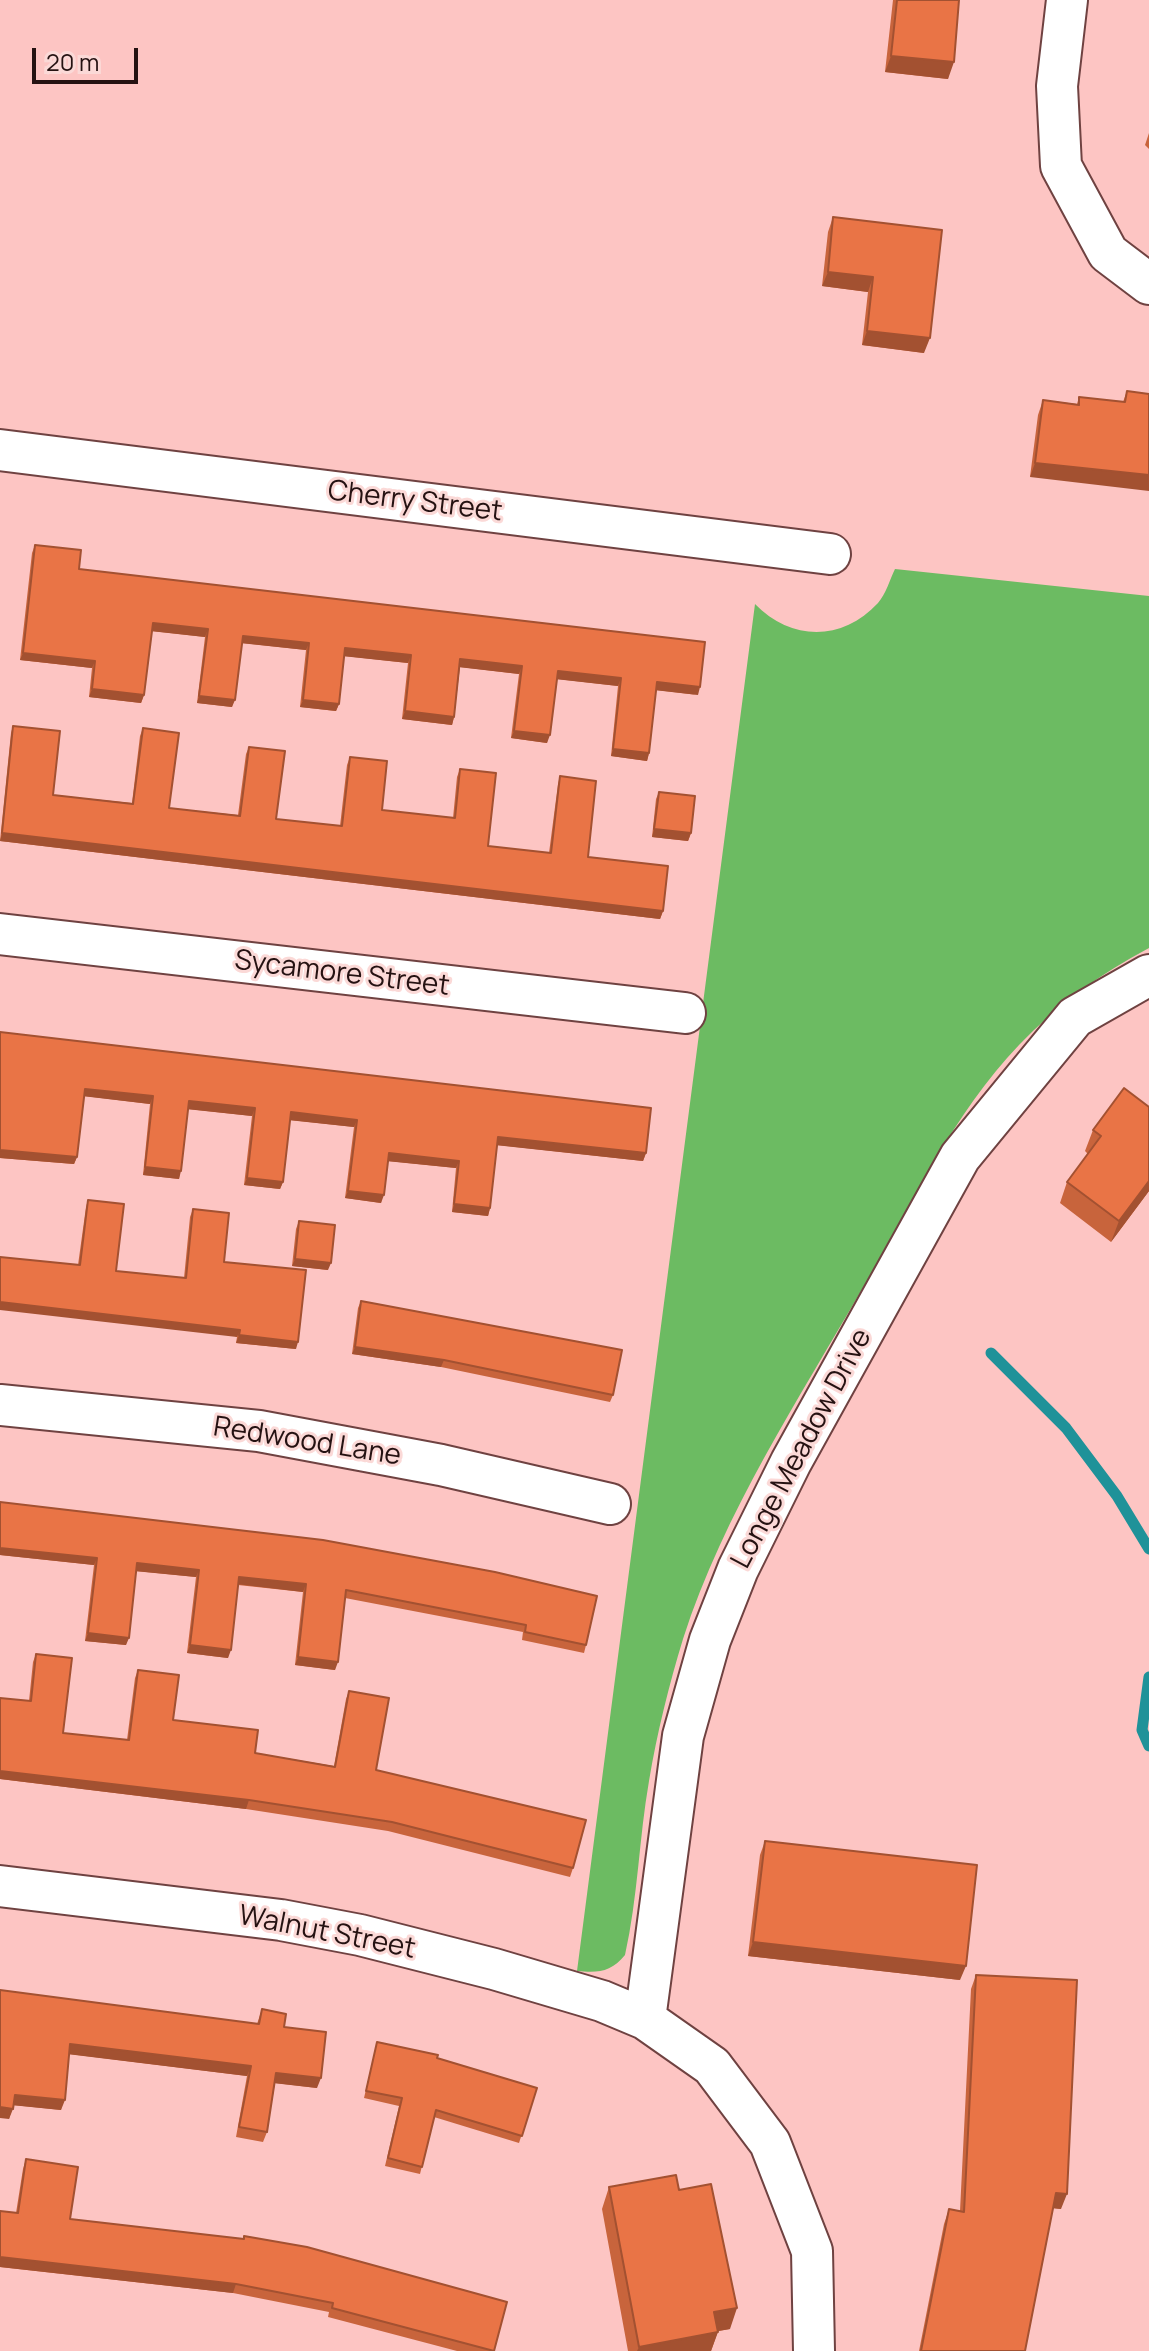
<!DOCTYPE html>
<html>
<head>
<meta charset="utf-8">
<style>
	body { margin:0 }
	#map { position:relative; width:1149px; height:2351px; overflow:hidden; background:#fdc5c3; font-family:Manrope,sans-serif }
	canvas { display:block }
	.scale { position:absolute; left:32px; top:48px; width:106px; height:36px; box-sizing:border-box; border:4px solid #251212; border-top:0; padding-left:10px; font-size:24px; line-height:28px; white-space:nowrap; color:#251212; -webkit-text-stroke:6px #fbd9d7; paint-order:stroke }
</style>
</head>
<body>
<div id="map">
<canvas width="1149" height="2351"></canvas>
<div class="scale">20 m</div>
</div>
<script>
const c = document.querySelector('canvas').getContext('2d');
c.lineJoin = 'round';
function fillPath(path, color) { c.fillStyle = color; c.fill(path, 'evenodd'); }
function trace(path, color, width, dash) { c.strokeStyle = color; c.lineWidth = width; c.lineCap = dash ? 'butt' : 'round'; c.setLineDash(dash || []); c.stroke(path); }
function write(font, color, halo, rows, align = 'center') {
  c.font = font + ' Manrope,sans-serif'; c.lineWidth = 6; c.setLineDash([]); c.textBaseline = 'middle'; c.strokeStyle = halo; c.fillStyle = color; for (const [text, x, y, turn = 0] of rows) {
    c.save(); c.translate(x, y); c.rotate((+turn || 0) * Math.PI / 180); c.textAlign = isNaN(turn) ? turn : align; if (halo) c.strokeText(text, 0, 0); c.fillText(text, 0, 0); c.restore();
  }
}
const green = new Path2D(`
	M895,569L1149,596V948C1100,974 1057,1005 1019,1045C954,1113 911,1204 865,1284C799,1399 724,1512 683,1639C669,1685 657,1733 649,1781C639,1838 638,1897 625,1955C611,1972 599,1973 577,1971L755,604C791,641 842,642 878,603C886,594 890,579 895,569Z`);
const stream = new Path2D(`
	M991,1353L1066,1428L1117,1496L1149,1549
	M1149,1677L1142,1730L1149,1746`);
const minor = new Path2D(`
	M1067,0L1057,86L1061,166L1108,253L1149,284
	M0,450L830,554
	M0,934L685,1013
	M0,1405L259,1431L441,1465L610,1504
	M0,1886L281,1920L360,1935L494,1969L602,2001L645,2019L712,2066L770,2143L812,2251L814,2351
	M645,2019L683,1736L710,1640L738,1569L791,1462L960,1157L1075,1017L1149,975`);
const wall = new Path2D(`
	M893,0H959L948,79L885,72Z
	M1149,133V149L1145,145Z
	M833,217L924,353L862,345L868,292L822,286L828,232Z
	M1127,391L1149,394L1030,477L1038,415L1043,400L1077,404L1079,397L1123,402Z
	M35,545L79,569L698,695L656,690L649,753L647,761L611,756L618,686L557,679L547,743L511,738L519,674L460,667L454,717L452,725L402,719L408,663L344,656L339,704L336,711L300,707L306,650L242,643L232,707L197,703L205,637L152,631L144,695L141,703L89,697L92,668L20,660L32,553Z
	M13,726L53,795L132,803L140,736L143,728L169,808L238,815L246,754L249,747L276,819L340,826L347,765L350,757L382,810L453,818L457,777L460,769L488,846L549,853L558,784L560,776L588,857L663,911L660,919L0,841L11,733Z
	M659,792L691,833L688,841L652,837L656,799Z
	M0,1032L646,1153L643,1161L497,1145L490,1208L488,1216L452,1212L456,1168L388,1161L381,1203L345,1198L354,1127L290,1120L283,1182L280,1189L244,1185L252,1116L188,1109L179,1179L143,1175L150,1104L84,1096L77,1157L74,1164L0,1158Z
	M1124,1088L1149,1191L1111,1242L1060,1203L1067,1182L1088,1154L1085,1151L1093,1130Z
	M88,1200L116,1271L184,1278L190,1217L193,1209L224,1262L296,1349L236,1343L237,1337L78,1265L86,1207Z
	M299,1221L328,1270L292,1266L296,1229Z
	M361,1301L613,1395L610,1402L441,1367L352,1354L358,1308Z
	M323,1540L586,1645L584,1653L522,1640L523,1632L345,1598L335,1670L295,1665L303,1592L238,1585L228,1658L187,1653L196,1577L136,1571L126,1645L85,1641L94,1565L0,1555Z
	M36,1654L63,1733L127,1740L135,1678L138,1670L173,1720L255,1753L334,1766L346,1699L349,1691L376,1770L573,1868L570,1877L388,1831L246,1809L0,1779L29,1701L33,1662Z
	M765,1841L960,1980L748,1956L760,1855Z
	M976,1975L1061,2209L1053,2208L1025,2351H919L944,2224L949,2209L960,2211L971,1989Z
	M0,1990L257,2024L262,2009L284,2027L317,2088L275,2083L267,2132L263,2142L236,2137L247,2076L69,2054L61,2110L13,2105L9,2119Z
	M377,2042L437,2058L537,2088L519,2143L434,2117L420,2174L385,2166L399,2106L364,2098Z
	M26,2159L70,2219L494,2351H457L328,2317L329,2312L233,2293L0,2267V2211L16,2213L23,2169Z
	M609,2187L679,2190L730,2329L718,2331L711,2351H628L602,2209Z`);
const shadedWall = new Path2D(`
	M891,56L954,62L948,79L885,72Z
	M828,272L873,277L868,292L822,286Z
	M867,331L930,338L924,353L862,345Z
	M1035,463L1149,475V491L1030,477Z
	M153,623L208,629L205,637L150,631Z
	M243,636L309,643L306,650L240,643Z
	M345,648L411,655L408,663L342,656Z
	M23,653L95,661L92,668L20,660Z
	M460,659L522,666L519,674L458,667Z
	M558,671L621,678L618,686L555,679Z
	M657,682L700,687L698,695L654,690Z
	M92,689L144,695L141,703L89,697Z
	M199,696L235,700L232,707L197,703Z
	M303,700L339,704L336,711L300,707Z
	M405,711L454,717L452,725L402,719Z
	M514,731L550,735L547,743L511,738Z
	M613,749L649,753L647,761L611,756Z
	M654,829L691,833L688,841L652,837Z
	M2,833L663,911L660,919L0,841Z
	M85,1089L153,1096L150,1104L82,1096Z
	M189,1101L255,1108L252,1116L186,1109Z
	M291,1112L357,1120L354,1127L288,1120Z
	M498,1137L646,1153L643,1161L495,1145Z
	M0,1150L77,1157L74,1164L0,1158Z
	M389,1153L459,1161L456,1168L386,1161Z
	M145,1167L181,1171L179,1179L143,1175Z
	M247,1178L283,1182L280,1189L244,1185Z
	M1149,1181V1191L1111,1242L1119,1221Z
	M348,1191L384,1195L381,1203L345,1198Z
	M454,1204L490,1208L488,1216L452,1212Z
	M295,1259L331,1263L328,1270L292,1266Z
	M0,1302L240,1330L237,1337L0,1310Z
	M239,1335L298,1342L296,1349L236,1343Z
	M355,1347L444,1360L441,1367L352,1354Z
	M0,1548L97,1558L94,1565L0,1555Z
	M137,1563L199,1570L196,1577L134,1571Z
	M239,1577L306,1584L303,1592L236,1584Z
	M88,1633L129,1638L126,1645L85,1641Z
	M190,1645L231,1650L228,1658L187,1653Z
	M298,1657L338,1662L335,1670L295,1665Z
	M0,1771L249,1800L246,1809L0,1779Z
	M753,1942L966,1966L960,1980L748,1956Z
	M70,2044L251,2066L247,2076L67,2054Z
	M276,2073L321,2078L317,2088L273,2083Z
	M15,2095L65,2100L61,2110L11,2105Z
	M0,2107L13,2109L9,2119L0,2118Z
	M1056,2193L1067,2194L1061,2209L1051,2208Z
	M0,2257L236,2284L233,2293L0,2267Z
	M737,2308L730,2329L707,2333L714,2312Z
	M718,2332L711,2351H637L639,2347Z`);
const building = new Path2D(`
	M897,0H959L954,62L891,56Z
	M833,217L942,230L930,338L867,331L873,277L828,272Z
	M1127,391L1149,394V475L1035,463L1043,400L1079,405V397L1125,402Z
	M35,545L81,550L79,569L705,642L700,687L657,682L649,753L613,749L621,678L558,671L550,735L514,731L522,666L460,659L454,717L405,711L411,655L345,648L339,704L303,700L309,643L243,636L235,700L199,696L208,629L153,623L144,695L92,689L95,661L23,653Z
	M13,726L60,731L53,795L133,804L143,728L179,733L169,808L240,816L249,747L285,751L276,819L342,826L350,757L387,761L382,810L455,818L460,769L496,773L488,846L551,853L560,776L596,781L588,857L668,866L663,911L2,833Z
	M659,792L695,796L691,833L654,829Z
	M0,1032L651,1108L646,1153L498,1137L490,1208L454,1204L459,1161L389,1153L384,1195L348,1191L357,1120L291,1112L283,1182L247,1178L255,1108L189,1101L181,1171L145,1167L153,1096L85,1089L77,1157L0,1150Z
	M1124,1088L1149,1107V1181L1119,1221L1067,1182L1101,1136L1093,1130Z
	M88,1200L124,1204L116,1271L186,1278L193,1209L229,1213L224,1262L306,1270L298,1342L239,1335L240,1330L0,1302V1257L80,1265Z
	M299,1221L335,1225L331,1263L295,1259Z
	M361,1301L622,1350L613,1395L444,1360L355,1347Z
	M0,1502L323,1540L495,1572L597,1596L586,1645L525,1632L526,1625L346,1590L338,1662L298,1657L306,1584L239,1577L231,1650L190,1645L199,1570L137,1563L129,1638L88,1633L97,1558L0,1548Z
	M36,1654L72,1658L63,1733L129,1740L138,1670L179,1675L173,1720L258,1730L255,1753L335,1767L349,1691L389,1698L376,1770L586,1820L573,1868L392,1822L249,1800L0,1771V1698L31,1701Z
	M765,1841L977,1865L966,1966L753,1942Z
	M976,1975L1077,1980L1067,2194L1056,2193L1025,2351H921L949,2209L964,2212Z
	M0,1990L259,2024L262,2009L286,2014L284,2027L326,2032L321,2078L276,2073L267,2132L239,2127L251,2066L70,2044L65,2100L15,2095L13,2109L0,2107Z
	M377,2042L438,2055L437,2058L537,2088L522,2136L436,2110L422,2167L388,2158L402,2098L366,2091Z
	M26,2159L78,2167L70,2219L244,2239V2236L307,2247L507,2302L494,2351L332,2308L333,2303L236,2284L0,2257V2211L18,2213Z
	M676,2175L679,2190L711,2184L737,2308L714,2312L718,2332L639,2347L609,2187Z`);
const streetNames = [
	["Cherry Street",415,502,7],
	["Sycamore Street",342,974,7],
	["Redwood Lane",307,1442,9],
	["Longe Meadow Drive",802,1449,-62],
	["Walnut Street",327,1933,11]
];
fillPath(green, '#6cbb62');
trace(stream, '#1f9299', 11);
trace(minor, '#6f4241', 44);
trace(minor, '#fff', 40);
fillPath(wall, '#c8643c');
fillPath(shadedWall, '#a35131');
fillPath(building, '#e97446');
trace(building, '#a35131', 2);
write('28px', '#251212', '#fbd9d7', streetNames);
</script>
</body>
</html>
